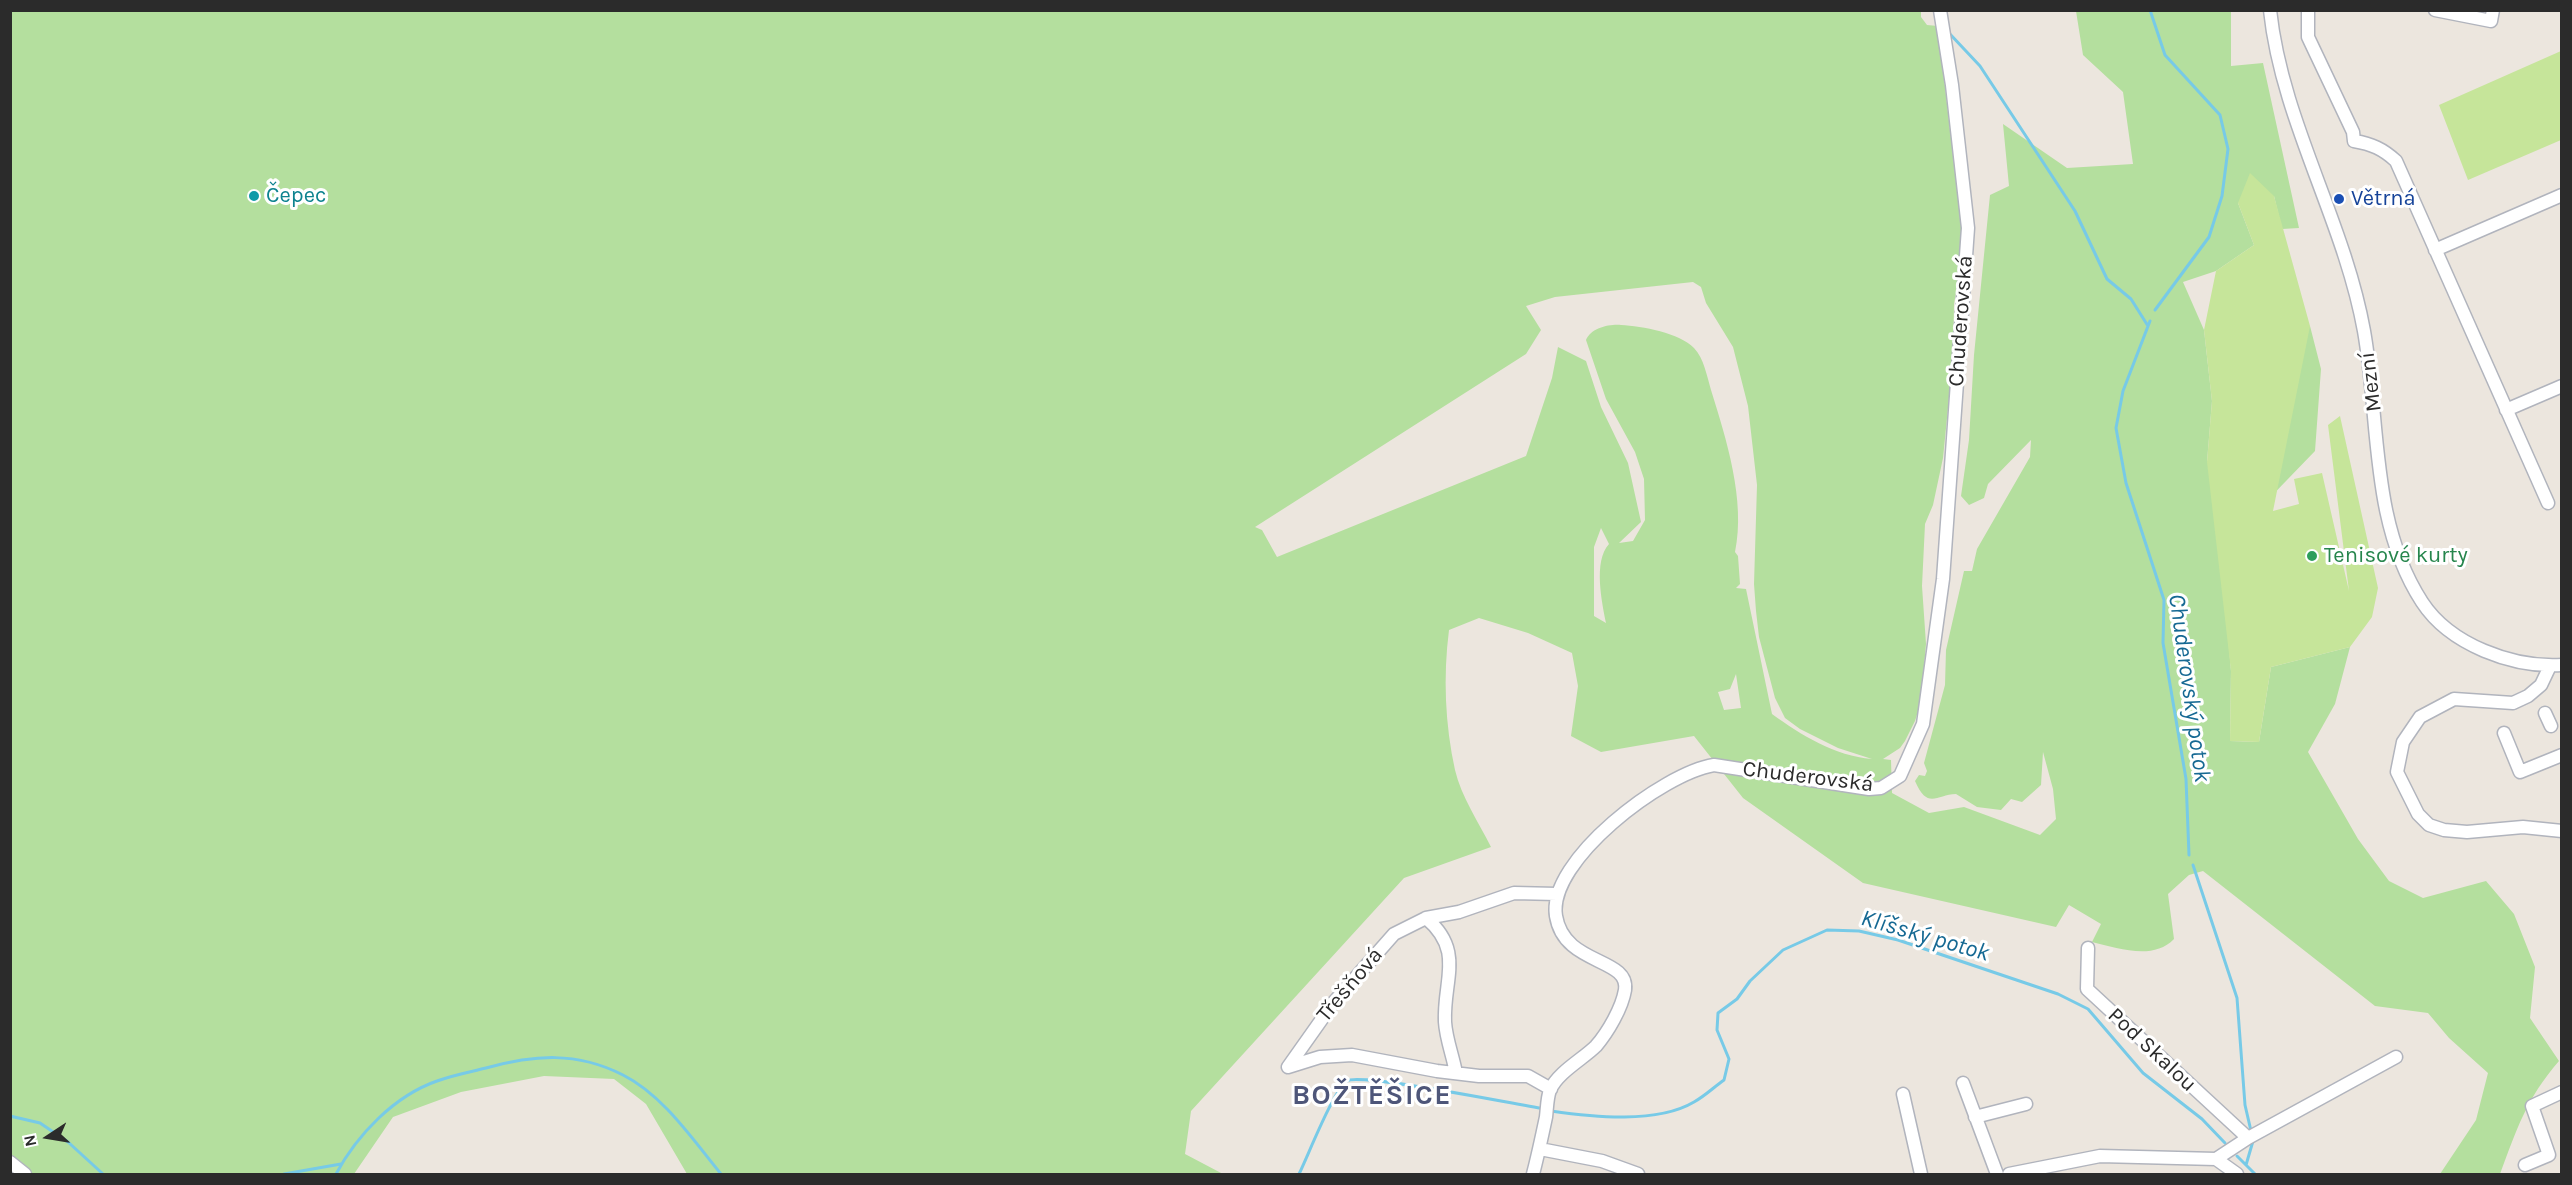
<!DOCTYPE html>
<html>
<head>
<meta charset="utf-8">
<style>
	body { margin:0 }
	#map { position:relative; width:2572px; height:1185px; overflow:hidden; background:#ece6de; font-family:Karla,sans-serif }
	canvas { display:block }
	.frame { position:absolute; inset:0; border:12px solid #2b2b2b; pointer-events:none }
	.north { position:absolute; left:18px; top:1107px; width:60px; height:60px; -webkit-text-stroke:4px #fff; paint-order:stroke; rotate:258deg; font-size:16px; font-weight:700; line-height:24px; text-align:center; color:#2b2b2b }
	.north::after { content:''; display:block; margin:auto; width:21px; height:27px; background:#2b2b2b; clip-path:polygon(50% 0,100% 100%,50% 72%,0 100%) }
</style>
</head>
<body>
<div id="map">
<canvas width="2572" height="1185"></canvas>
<div class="frame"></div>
<div class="north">N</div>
</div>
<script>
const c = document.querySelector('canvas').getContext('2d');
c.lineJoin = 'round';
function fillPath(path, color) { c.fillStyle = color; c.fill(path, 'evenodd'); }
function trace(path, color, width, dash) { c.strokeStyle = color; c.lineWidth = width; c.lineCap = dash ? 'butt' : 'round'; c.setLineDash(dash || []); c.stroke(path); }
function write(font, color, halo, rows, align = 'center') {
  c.font = font + ' Karla,sans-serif'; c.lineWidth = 6; c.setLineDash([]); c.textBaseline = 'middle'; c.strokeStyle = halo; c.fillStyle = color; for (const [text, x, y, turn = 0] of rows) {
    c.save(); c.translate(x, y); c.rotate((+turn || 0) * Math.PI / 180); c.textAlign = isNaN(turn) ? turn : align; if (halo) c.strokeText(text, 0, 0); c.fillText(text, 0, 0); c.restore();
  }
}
const green = new Path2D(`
	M10,11H1921V17L1927,25L1938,26L1950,130L1963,203L1962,258L1954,304L1953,358L1943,458L1933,505L1925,524L1922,586L1926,644L1921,702L1915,721L1905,741L1900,748L1883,759L1891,760L1892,793L1929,813L1964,807L2040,835L2056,819L2053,789L2043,752L2041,785L2022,802L2011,799L2001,810L1977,807L1956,794C1937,794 1928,811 1915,781L1919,775L1925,776L1927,771L1924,763L1945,685L1946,650L1964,571H1972L1977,549L2030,457L2031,440L1988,484L1984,498L1969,505L1961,496L1969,440L1974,355L1990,195L2009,186L2003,124L2067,168L2133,164L2123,92L2083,55L2076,11H2231V66L2263,63L2299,228L2282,229L2274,196L2238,203L2254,245L2216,271L2183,282L2204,330L2212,401L2207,462L2269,350L2310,326L2321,369L2315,451L2258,510L2227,624L2231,671L2230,741L2259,742L2271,667L2350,647L2335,704L2308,752L2358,839L2389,881L2423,898L2486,881L2514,914L2535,967L2530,1018L2559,1061C2526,1099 2517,1129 2500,1174H2440L2476,1120L2488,1073L2449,1038L2428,1013L2375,1006L2203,871L2189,875L2168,894L2174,939C2153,961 2118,948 2092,942L2101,924L2069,905L2056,927L1863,883L1743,798L1694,736L1601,752L1571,736L1578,686L1572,653L1528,633L1479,618L1449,630C1443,676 1445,725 1455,770C1461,796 1479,823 1491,847L1404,878L1191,1111L1185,1154L1223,1174H687L646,1104L614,1079L544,1076L461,1092L393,1117L354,1174H11ZM1693,282L1701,287L1706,303L1733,347L1748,406L1757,485L1754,584L1756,611L1759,637L1775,698L1785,718L1800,729L1838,748L1872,759C1835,756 1801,735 1772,714L1746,589L1736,588L1740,584L1738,556L1735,552C1746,501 1726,438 1711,390C1707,377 1704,358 1694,348C1680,333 1642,326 1621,325C1609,324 1591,328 1586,340L1606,399L1635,452L1644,479L1645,520L1633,541L1619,543L1641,522L1628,463L1601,407L1586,361L1558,347L1552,378L1526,456L1277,557L1262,530L1255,527L1526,354L1541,330L1526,306L1555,297ZM1601,528L1609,544C1593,561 1602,603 1606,623L1594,616V547ZM1736,674L1741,708L1724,710L1718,692L1730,689Z`);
const pitch = new Path2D(`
	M2561,51V140L2468,180L2439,105Z
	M2250,173L2274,196L2310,326L2273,511L2299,504L2294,479L2322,473L2349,591L2328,425L2340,416L2378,588L2372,617L2350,647L2271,667L2259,742L2230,741L2231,671L2207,462L2212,401L2204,330L2216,271L2254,245L2238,203Z`);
const stream = new Path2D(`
	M2150,10L2165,55L2220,115L2228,149L2222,196L2209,237L2155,310
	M1949,33L1980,66L2075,211L2107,279L2131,299L2148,326
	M2150,321L2123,391L2116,428L2126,483L2164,600L2163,643L2186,779L2189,855
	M2193,865L2237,998L2245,1105L2251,1131
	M1551,1111C1593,1117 1657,1124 1694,1102C1705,1096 1714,1087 1724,1080L1729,1059L1717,1030L1718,1013L1737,999L1750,981L1783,950L1827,930L1859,931L1898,940L2058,994L2088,1009L2143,1073L2202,1119L2225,1143
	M10,1116L40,1123L68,1142L103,1174
	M2237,1156L2255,1174
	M2246,1165L2253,1141
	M284,1174L341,1164
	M336,1174C357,1135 394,1096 437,1081C453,1075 470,1072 486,1068C534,1055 576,1051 623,1075C663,1095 693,1140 721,1174
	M1299,1174C1308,1156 1333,1091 1347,1081C1358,1072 1519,1105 1545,1109`);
const minor = new Path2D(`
	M2270,10C2282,122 2344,220 2364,331C2380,421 2370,522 2422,602C2450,645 2513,668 2562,665
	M2308,10V37L2353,132L2354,141C2372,144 2383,149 2396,161L2548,503
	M2435,10L2491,21L2493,10
	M2435,250L2562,195
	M2506,410L2562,386
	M2550,666L2541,685L2528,696L2513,703L2454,699L2420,717L2403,742L2397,772L2418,814L2429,825L2444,830L2467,832L2523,827L2562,831
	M2545,713L2551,726
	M2504,733L2520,772L2562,755
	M1426,918L1459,912L1514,893L1557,894
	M2088,948L2087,989L2248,1138
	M1288,1067L1334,1002L1394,934L1426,918C1465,951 1443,980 1445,1022C1446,1039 1453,1056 1456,1073
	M1288,1067L1320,1057L1352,1055L1437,1071L1479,1076H1528L1551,1089
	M1963,1083L1997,1174
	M1903,1094L1921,1174
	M1975,1117L2026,1104
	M1540,1149L1602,1161L1638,1174
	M2216,1159L2248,1138L2396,1057
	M10,1162L25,1174
	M2525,1165L2549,1155L2532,1106L2562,1092
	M1533,1174C1538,1155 1542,1136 1546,1117C1547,1109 1547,1098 1550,1090C1558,1072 1583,1059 1596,1046C1608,1032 1622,1008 1625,990C1630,957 1564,966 1556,916C1547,861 1663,773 1714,765L1869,789L1881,788L1900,776L1923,724L1943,579L1968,228L1952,85L1940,10
	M2009,1174L2100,1156L2216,1159L2237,1174`);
const markers = [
	[254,196,6,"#0f9aa8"],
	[2339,199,6,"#1a4fb4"],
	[2312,556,6,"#2e9e5b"]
];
const cultureNames = [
	["Čepec",266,196]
];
const transitNames = [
	["Větrná",2351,199]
];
const streetNames = [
	["Chuderovská",1961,321,-86],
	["Mezní",2371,382,-97],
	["Chuderovská",1808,777,7],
	["Třešňová",1350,985,-50],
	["Pod Skalou",2152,1050,43]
];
const leisureNames = [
	["Tenisové kurty",2324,556]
];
const waterNames = [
	["Chuderovský potok",2189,688,82],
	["Klíšský potok",1925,936,16]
];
const districtNames = [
	["BOŽTĚŠICE",1372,1096]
];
fillPath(green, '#b4df9e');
fillPath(pitch, '#c6e59a');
trace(stream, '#77cae7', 3);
trace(minor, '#b1b4bd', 15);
trace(minor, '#fff', 12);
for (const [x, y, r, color] of markers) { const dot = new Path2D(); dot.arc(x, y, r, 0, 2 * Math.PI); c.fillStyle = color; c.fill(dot); trace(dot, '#fff', 2); }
write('22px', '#0d838f', '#fff', cultureNames, 'left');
write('22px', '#164399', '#fff', transitNames, 'left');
write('22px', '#2b2b2b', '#fff', streetNames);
write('22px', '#27864d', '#fff', leisureNames, 'left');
write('italic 24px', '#166993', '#fff', waterNames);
c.letterSpacing = '1.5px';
write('bold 28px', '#4e5679', '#fff', districtNames);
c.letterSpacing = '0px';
</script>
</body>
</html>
